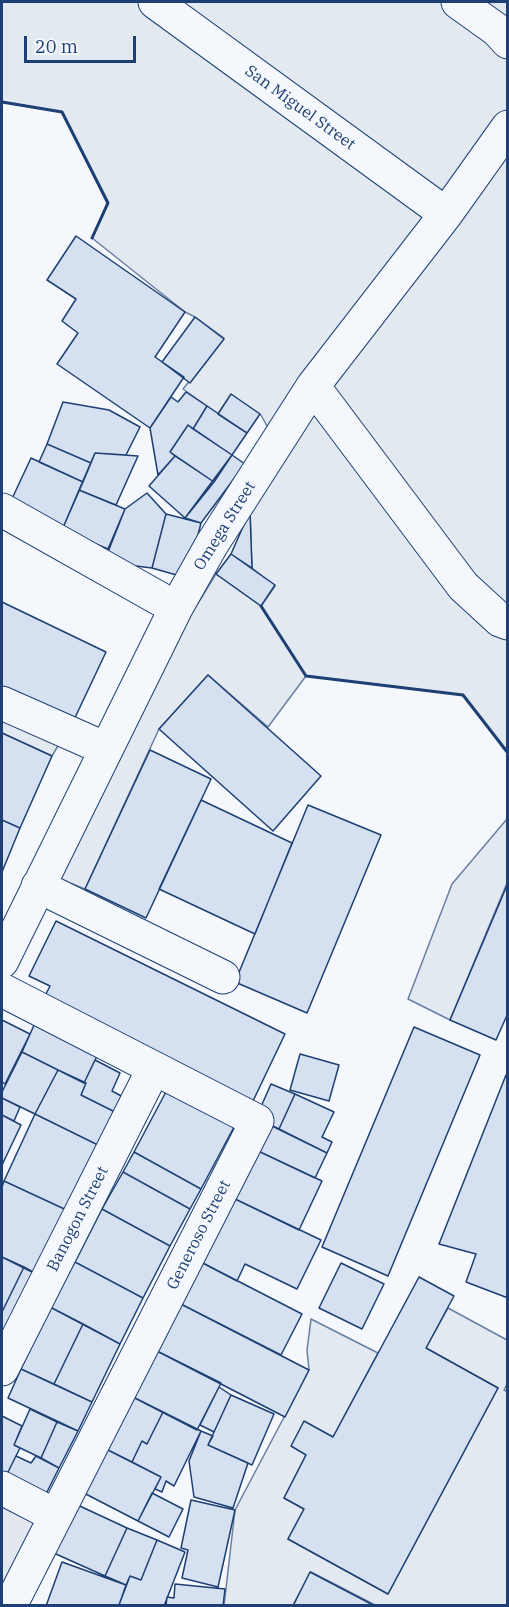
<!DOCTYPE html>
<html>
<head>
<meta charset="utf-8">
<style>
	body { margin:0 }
	#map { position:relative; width:509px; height:1607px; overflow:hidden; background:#f4f7fb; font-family:"IBM Plex Serif",serif }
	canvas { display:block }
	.frame { position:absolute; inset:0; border:3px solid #1d3f73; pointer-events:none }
	.scale { position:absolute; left:24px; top:36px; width:112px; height:27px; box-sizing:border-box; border:3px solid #1d3f73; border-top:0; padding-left:8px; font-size:18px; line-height:21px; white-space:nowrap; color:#1d3f73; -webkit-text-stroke:4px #f4f7fb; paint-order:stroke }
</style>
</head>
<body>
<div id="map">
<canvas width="509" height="1607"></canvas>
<div class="frame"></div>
<div class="scale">20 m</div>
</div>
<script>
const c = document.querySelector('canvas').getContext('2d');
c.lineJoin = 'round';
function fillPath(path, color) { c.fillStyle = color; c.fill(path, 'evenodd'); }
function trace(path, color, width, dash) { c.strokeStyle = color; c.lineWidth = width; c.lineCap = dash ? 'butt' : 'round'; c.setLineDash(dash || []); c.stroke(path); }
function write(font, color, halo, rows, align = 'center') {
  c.font = font + ' "IBM Plex Serif",serif'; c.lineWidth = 4.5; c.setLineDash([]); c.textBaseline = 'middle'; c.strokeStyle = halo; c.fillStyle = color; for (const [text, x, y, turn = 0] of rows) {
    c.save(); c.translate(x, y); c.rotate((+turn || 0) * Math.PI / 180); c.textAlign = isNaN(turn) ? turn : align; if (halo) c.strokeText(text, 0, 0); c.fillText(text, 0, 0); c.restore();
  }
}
const green = new Path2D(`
	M2,2H507V753L463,695L306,676L268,727L208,675L159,729L85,889L57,878L167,653L216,574L261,606L275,586L252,568L250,511L285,459L261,415L231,395L218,414L183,389L224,338L195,317L185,312L92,238L107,203L62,112L2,102Z
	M2,715L62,739L52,756L2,733Z
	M507,819V883L450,1020L408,999L452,884Z
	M448,1308L507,1340V1384L504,1390L508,1392L507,1605H375L311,1572L293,1605L224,1606L235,1510L309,1370L307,1350L311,1319L378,1353L333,1437L304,1422L306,1455L284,1498L304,1509L288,1539L388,1594L498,1388L426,1348Z`);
const parking = new Path2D(`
	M2,1499L41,1518L2,1598Z`);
const building = new Path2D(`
	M76,236L185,312L155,357L184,377L150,428L57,364L78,333L62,321L76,299L47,280Z
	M195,317L224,339L190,383L162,362Z
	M186,392L207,406L193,429L188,425L170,452L175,456L158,475L150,428L171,397L178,402Z
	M231,394L260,414L247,433L218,414Z
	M63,402L109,410L140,427L126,455L95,453L91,463L47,444Z
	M207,406L247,433L232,455L193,429Z
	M188,425L232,455L214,482L170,452Z
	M47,444L91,463L83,482L39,462Z
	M95,453L138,456L116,505L79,490Z
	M232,455L245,464L201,523L185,518Z
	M175,456L214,482L185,518L149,486Z
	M31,458L83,482L62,530L10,503Z
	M79,490L125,509L108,549L62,530Z
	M147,493L166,514L152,568L104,562L125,509Z
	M250,511L252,568L231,554Z
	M166,514L201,523L187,578L152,568Z
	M231,554L275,585L261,606L216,574Z
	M2,602L106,652L72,724L2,690Z
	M208,675L321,776L273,831L159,729Z
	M2,733L52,756L20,828L2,820Z
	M150,750L211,779L146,918L85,889Z
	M201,800L292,843L255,934L159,889Z
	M308,805L381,835L307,1013L235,982Z
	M2,820L20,828L2,872Z
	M508,883V1013L496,1040L450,1020Z
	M56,921L285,1034L253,1101L44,998L50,986L29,976Z
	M2,1020L30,1034L5,1084L2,1082Z
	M35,1023L98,1054L84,1083L22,1052Z
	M414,1027L480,1055L388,1276L322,1247Z
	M22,1052L58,1070L35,1114L2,1098V1092Z
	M300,1054L339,1065L329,1101L290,1090Z
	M95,1060L120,1073L112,1091L127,1099L119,1114L81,1095L86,1083H84Z
	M58,1070L86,1083L81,1095L119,1114L104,1148L35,1114Z
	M506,1075H508V1298L466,1282L476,1254L439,1244Z
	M271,1084L295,1094L279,1129L256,1118Z
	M167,1090L234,1127L201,1189L134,1152Z
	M295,1094L334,1112L322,1137L332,1142L327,1153L279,1129Z
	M2,1098L20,1107L14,1121L2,1115Z
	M35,1114L104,1148L73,1213L4,1181Z
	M2,1115L21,1125L2,1165Z
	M268,1124L327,1153L315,1178L256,1150Z
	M256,1150L322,1181L299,1230L233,1198Z
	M134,1152L201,1189L190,1209L123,1172Z
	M123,1172L190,1209L170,1246L102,1209Z
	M4,1181L73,1213L42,1277L2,1257V1187Z
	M233,1198L321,1240L297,1289L245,1264L237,1281L195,1259Z
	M102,1209L170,1246L143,1298L75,1262Z
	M2,1257L24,1267L2,1312Z
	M195,1259L302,1314L281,1355L175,1301Z
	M75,1262L143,1298L120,1344L50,1307Z
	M341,1263L384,1284L362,1329L319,1308Z
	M24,1267L42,1277L13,1335L2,1329V1312Z
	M419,1277L454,1296L426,1348L498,1388L388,1594L288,1539L304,1509L284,1498L306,1455L291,1446L304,1421L333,1437Z
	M175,1301L309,1370L285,1417L151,1348Z
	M50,1307L83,1324L54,1384L21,1369Z
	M83,1324L120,1344L92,1402L54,1384Z
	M151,1348L221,1383L197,1430L127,1394Z
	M21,1369L92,1402L78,1431L8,1398Z
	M219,1387L231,1395L214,1432L200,1425Z
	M127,1394L163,1412L147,1444L142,1441L132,1462L100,1446Z
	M231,1395L274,1414L252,1465L208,1445Z
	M30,1409L57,1422L41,1458L14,1445Z
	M163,1412L201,1431L174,1486L166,1481L162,1492L155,1489L161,1477L132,1462L142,1441L147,1444Z
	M2,1416L22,1426L14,1445L20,1448L4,1480L2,1479Z
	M57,1422L78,1431L59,1468L41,1458Z
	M201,1431L213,1436L208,1445L248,1463L233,1508L194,1497L189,1461Z
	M100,1446L161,1477L138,1521L78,1490Z
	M16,1456L31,1463L36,1456L59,1468L43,1500L4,1480Z
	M152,1493L183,1509L169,1537L138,1521Z
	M191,1500L235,1510L218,1587L182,1578L188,1550L181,1548Z
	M69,1501L127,1528L105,1576L47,1550Z
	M127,1528L157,1540L141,1580L130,1576L126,1585L105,1576Z
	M157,1540L185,1552L164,1606L119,1605L130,1576L141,1580Z
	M62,1562L126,1585L119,1605L121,1606H46Z
	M310,1572L375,1606H293Z
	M175,1584L225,1589L223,1606H166L167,1597L174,1598Z`);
const minor = new Path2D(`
	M155,2L446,214
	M458,2L497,30L508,42
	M313,386L463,586L500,620L508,623
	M2,510L176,608
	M2,703L106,749
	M38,886L223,977
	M2,961L176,608L212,544L313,386L446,214L508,127
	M2,990L257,1121L10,1606
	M2,1369L154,1068
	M2,1488L56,1516`);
const wall = new Path2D(`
	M2,102L62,112L108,203L92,238
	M261,606L306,676L463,695L508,753`);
const streetNames = [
	["San Miguel Street",300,108,36],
	["Omega Street",225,526,-58],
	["Banogon Street",78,1219,-63],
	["Generoso Street",199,1235,-63]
];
fillPath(green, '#e3e9f0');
trace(green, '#687fa3', 1.5);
fillPath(parking, '#e3e8f0');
trace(parking, '#687fa3', 1.5);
fillPath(building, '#d5e0f0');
trace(building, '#1d3f73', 1.5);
trace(minor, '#1d3f73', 35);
trace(minor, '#f4f7fb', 33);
trace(wall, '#1d3f73', 3);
write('16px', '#1d3f73', '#f4f7fb', streetNames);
</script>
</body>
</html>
